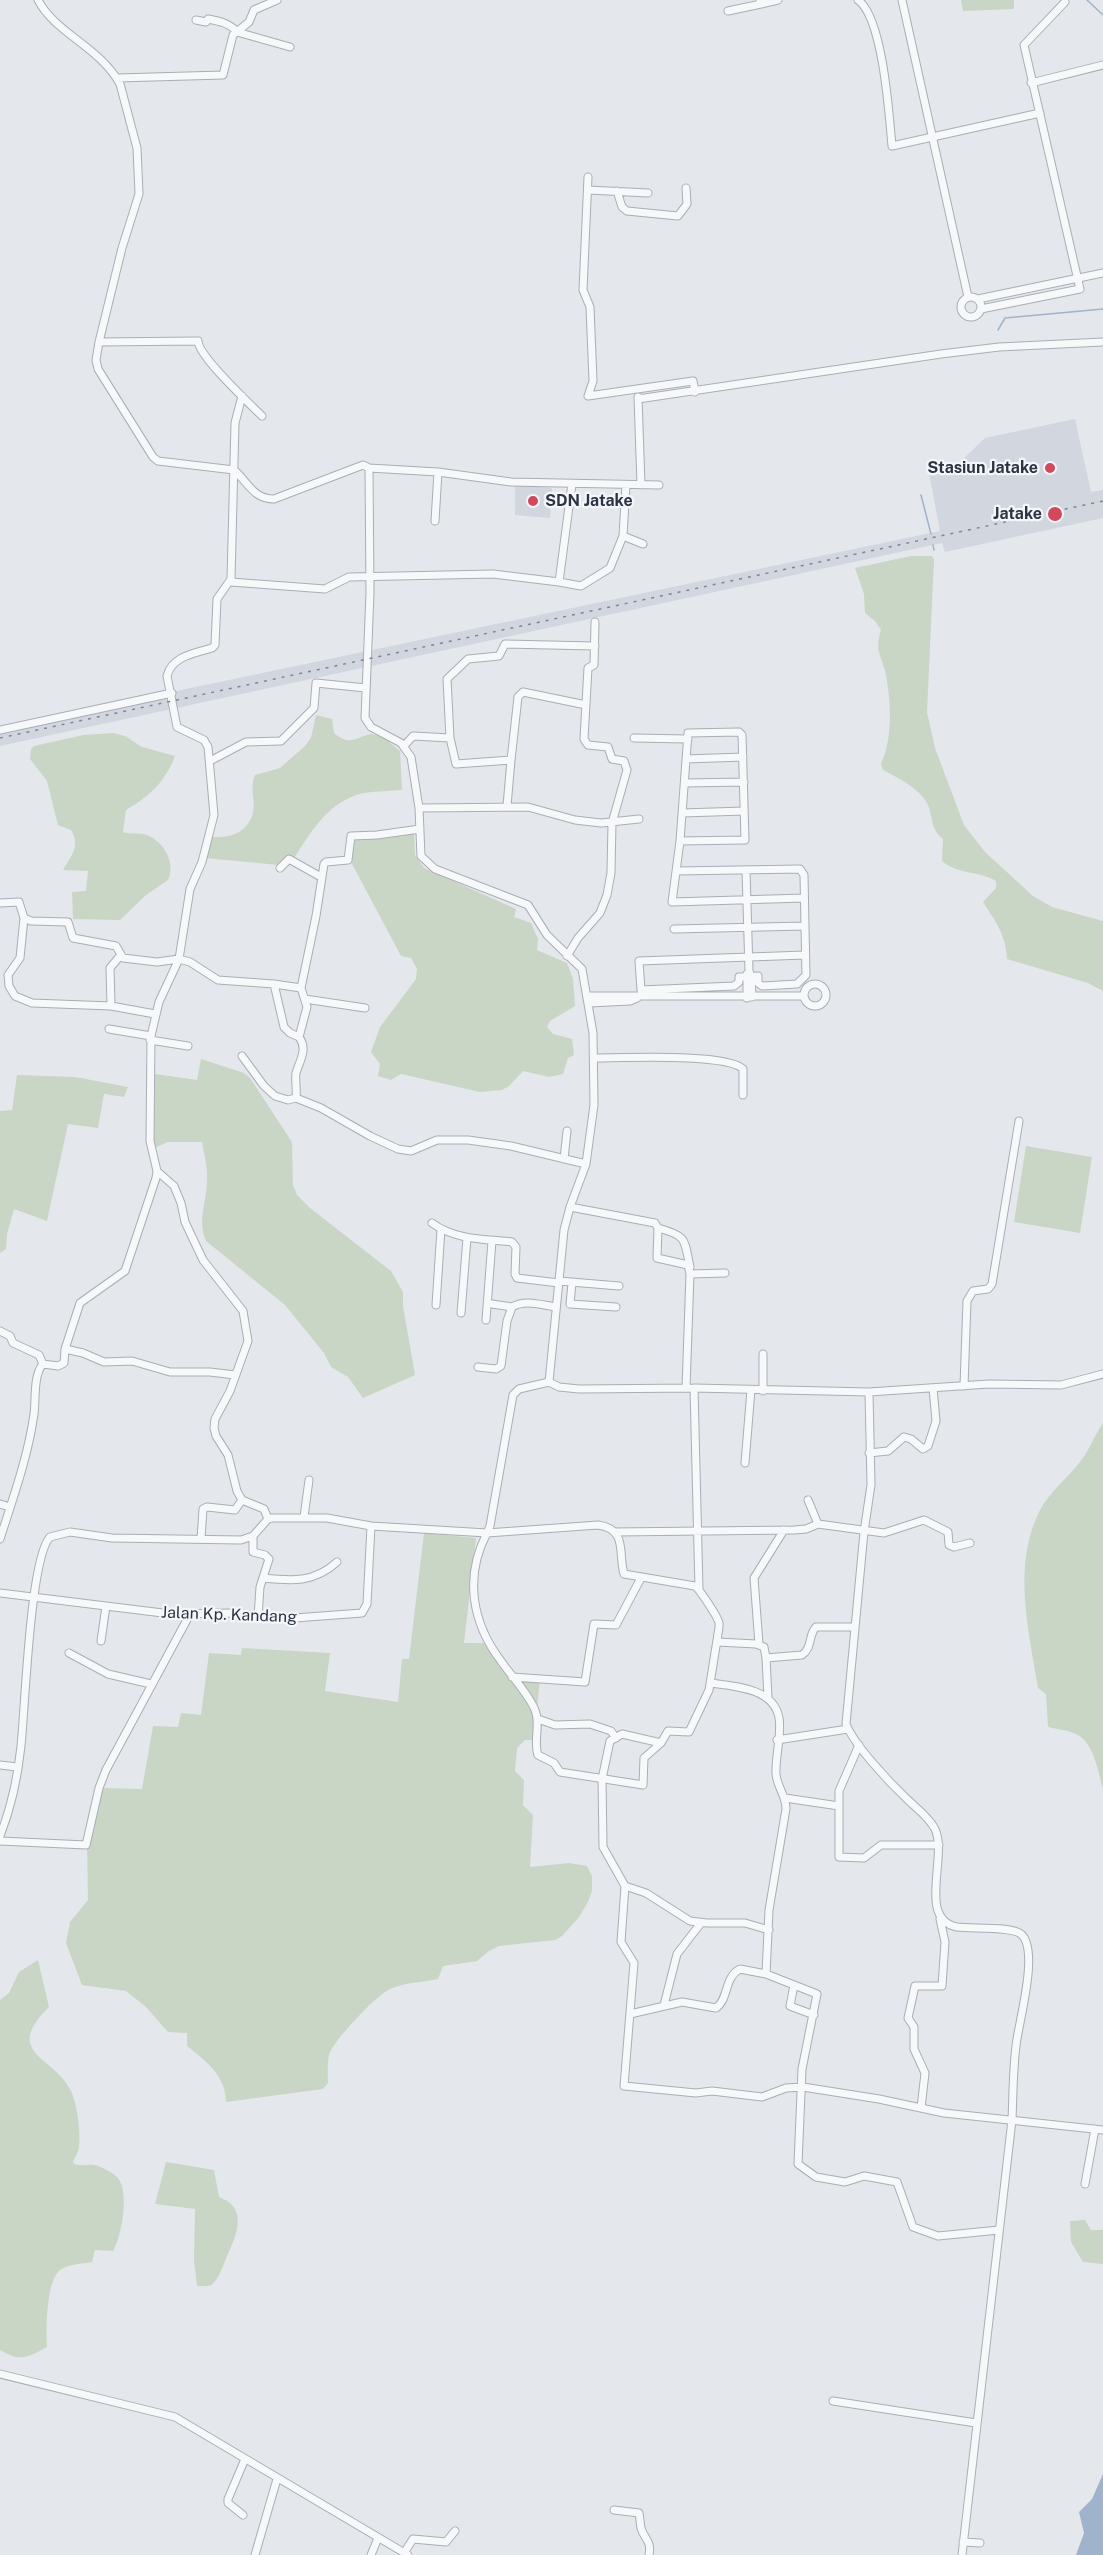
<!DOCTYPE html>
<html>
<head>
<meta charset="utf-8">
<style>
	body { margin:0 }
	canvas { display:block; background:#e4e7ec }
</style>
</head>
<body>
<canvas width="1103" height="2555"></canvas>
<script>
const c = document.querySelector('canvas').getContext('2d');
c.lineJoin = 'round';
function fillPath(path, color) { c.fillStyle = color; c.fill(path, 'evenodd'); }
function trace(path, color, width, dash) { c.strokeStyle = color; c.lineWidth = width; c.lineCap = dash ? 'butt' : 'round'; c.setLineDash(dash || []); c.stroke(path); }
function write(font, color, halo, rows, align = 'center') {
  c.font = font + ' "Public Sans",sans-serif'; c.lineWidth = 4.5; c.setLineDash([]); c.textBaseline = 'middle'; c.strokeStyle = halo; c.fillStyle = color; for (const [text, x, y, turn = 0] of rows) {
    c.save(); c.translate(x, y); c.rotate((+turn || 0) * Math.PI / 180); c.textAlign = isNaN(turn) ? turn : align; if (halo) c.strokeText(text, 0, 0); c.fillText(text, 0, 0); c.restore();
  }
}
const built = new Path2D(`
	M1075,419L1091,492L1103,490V518L945,552L942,543L0,746V728L940,531L929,473L958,464L985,438Z
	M515,485L552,488L550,518L515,515Z`);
const green = new Path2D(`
	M961,0H1014V9L963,11Z
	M911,556H932L934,560L927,712L935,748L964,825L985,852L1033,896L1052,907L1103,921V991L1088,983L1007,959C1006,935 996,922 983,902L996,888V881C980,871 956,874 942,861L943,839C931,830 933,818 928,805C921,789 898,778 883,770L881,764C893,738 891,703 886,675C882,655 874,652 881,630L875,621L865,613L864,594L855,568Z
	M316,715L332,719L334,733C351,747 356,737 371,734L383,737L400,751L402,790C390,791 377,791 364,793C326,801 309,836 289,866L205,858L211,837C229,838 247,834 253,813C256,801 249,788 255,775L280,768L305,746L311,738Z
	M113,733L125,736L142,747L175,756C165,782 150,796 126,810L123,832C130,835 139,832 147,835C164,842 176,863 168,880L146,895L120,920L73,919L72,892L86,891L88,871L63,870C71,856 81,846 71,830L58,825L47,781L30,759L31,749L34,746L84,735Z
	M414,833L415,855L424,868L516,909L514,917L531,923L538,939L537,950L567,963L573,979L575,1006L550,1021L547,1027L553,1034L572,1039L574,1055L568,1058L563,1074L549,1077L523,1071L509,1086L502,1090L480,1092L401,1074L391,1080L378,1076L380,1064L371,1052L380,1027L416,979L417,969L411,958L401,956L350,860V839Z
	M201,1059L244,1073L250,1078L292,1142L293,1185L297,1195L310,1208L391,1271L403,1292V1306L415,1375L363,1398L348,1377L331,1367L324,1353L285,1305L206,1241C197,1220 207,1201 207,1180C208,1167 204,1154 202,1142H168L152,1149L146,1128L148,1073L197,1080Z
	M17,1075L75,1077L128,1087L124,1097L104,1094L98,1128L68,1124L47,1221L14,1209L7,1234L6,1249L0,1253V1111L12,1110Z
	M1026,1146L1092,1157L1080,1233L1014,1222Z
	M1103,1423V1789C1098,1772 1094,1742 1076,1734C1068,1730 1057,1729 1048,1727L1046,1694L1038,1688C1029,1631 1012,1567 1039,1512C1050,1490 1071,1476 1085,1455C1091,1445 1096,1433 1103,1423Z
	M424,1533L476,1538L464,1643H489L513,1674L540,1680L537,1709L543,1722L538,1740H525L517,1748L515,1771L524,1780L523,1805L533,1815L530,1867L569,1863L587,1866L592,1876V1891L588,1902L579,1917L562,1936L555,1940L499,1946L489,1951L477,1961L443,1966L438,1979C421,1983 404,1982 388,1990C374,1998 333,2041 329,2055C327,2064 328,2075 328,2083L323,2089L226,2102C226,2076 206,2061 187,2046V2033L168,2032L146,2007L126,1991L82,1985L66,1943L70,1922L88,1900L87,1839L101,1788L142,1789L153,1726L178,1727L181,1713L201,1715L209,1653L241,1655L242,1648L330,1653L325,1691L398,1702L402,1659H409Z
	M38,1960L49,2007C1,2054 56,2057 71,2091C77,2104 81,2132 79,2146C79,2153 74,2157 73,2163C80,2168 91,2162 100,2167C105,2169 113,2173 117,2177C130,2190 122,2236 113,2251L95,2250L92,2262C82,2264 69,2264 60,2270C46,2281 46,2330 47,2347C27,2358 20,2362 0,2350V2000L9,1993L19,1972Z
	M166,2162L214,2170L219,2197C251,2209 235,2238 225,2261C222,2268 218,2281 211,2285C207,2287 201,2286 197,2286L194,2260L195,2209L155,2204Z
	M1085,2220L1091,2230H1103V2264L1083,2262L1071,2242L1070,2221Z`);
const water = new Path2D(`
	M1103,2474V2555H1076L1084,2533L1079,2512L1092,2499Z`);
const stream = new Path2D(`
	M1087,0L1103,15
	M998,330L1005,318L1103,309
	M921,495L931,534
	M933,545L934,550`);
const minor = new Path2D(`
	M38,0C55,33 100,47 120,84L137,148L139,194L122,248L99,342L96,360L98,369L153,457L158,461L234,470C248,482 253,499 274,499L363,465L369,468L370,593L365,718L371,727L401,743L411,757L419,808L421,856L435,869L528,905L547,935L582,969L593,1033L594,1105L586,1164L570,1207L564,1230L549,1382
	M858,0C883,18 889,114 892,146L1040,113
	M902,0L968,297
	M761,4L778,0
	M728,11L761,4L760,0
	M196,20L206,22L208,19C218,21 230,23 237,32L290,47
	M117,78L223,75L233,35L249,22L254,10L277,0
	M1031,83L1103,65
	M588,177L583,290L590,307L593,381L588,396L693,381L695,392
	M588,190L648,193
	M617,191L622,207L627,211L678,216L687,204L686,188
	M961 307a10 10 0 1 1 20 0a10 10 0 1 1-20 0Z
	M978,299L1103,273
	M981,309L1080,289L1024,45L1065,2
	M99,342L198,341C199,357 249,403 262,416
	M638,397L641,485
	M638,399L941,354L999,347L1103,342
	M369,468L438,472L511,482L659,485
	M626,485L623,536L643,544
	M435,521L438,472
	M231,582L325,589L349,577L493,574L559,582L572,484
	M559,582L581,586L610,568L623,536
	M0,730L172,693
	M450,738L447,679L468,659L499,656L505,644L595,646
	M634,738L688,739
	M404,746L413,736L450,738L456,764L511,760L518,697L523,692L586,705
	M686,759L743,757
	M210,761L246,742L281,741L314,708L316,683L366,688
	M685,783L744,782
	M507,806L511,760
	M419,808L528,807L575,820L601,823L639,819
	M682,813L744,811
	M680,841L745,840L742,735L739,732L688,733L680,841L672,902L804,898
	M280,868L289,859L321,877
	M746,870L749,971L751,976L752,997
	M676,871L800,869L804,875L805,926
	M0,903L19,902L24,918L31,921L68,922L73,938L116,946L123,958L157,962L179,959L190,962L218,980L274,984L301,988L307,1007L299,1037
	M24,918L20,958L8,975L9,986L15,996L32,1003L111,1006L155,1014
	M674,929L805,926L806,975L797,984L762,986L758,983V976L739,977V982L734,986L641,990L639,961L805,955
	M567,956L578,938L600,913L607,895L611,873L612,823L627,770L624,761L612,759L608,747L588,745L584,739L588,668L594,665L595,622
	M804 995a11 11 0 1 1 22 0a11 11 0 1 1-22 0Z
	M274,984L284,1027L290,1033L299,1037C308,1049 300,1060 296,1073C295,1081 297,1090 296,1098
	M301,988L316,916L324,864L326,862L348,860L351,836L377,835L420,829
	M587,996H803
	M747,998V974
	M305,999L365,1008
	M589,1003L630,1001L637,998
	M111,1006L110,968L120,956
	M109,1029L151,1036
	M150,1040L188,1046
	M242,1056L264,1086L275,1096L288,1100L296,1098L321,1108L370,1136L398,1149L411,1151L437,1140H468L511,1146L586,1164
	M595,1058C622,1058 727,1053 743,1069V1095
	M564,1159L567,1131
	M157,1171L174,1186L181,1203L185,1222L203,1260L243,1311L248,1341L230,1391L215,1419L214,1428L216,1436L228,1455L237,1491L242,1500L264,1509L268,1519
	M570,1207L655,1223L658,1228L657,1258L688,1265L690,1274L686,1388
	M432,1223C455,1240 485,1239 512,1242L516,1247L515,1274L517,1278L559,1283
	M658,1228C687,1236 684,1238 690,1267
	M690,1274L725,1273
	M559,1281L619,1286
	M572,1283L570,1304L616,1307
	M492,1304L512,1307
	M436,1305L441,1229
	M461,1313L467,1238
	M486,1320L492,1241
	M0,1331L10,1336L13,1343L39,1355L43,1364C33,1375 36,1400 34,1414C28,1457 13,1498 0,1539
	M65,1349L83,1353L104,1362L132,1361L170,1372H210L235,1375
	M43,1364L58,1366L64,1363L65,1349L80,1303L125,1271L156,1178L157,1171L150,1141L151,1036L159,1002L179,959L190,889L202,862L214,815L208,747L204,740L177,727L167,676C172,656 195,653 212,648L215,645L217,599L231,579L235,423L242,396
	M478,1367L496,1369L501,1366L507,1321L512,1307C525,1299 541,1305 556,1307
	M549,1382L559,1387L579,1389L694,1388L869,1392L989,1384L1061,1385L1103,1374
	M964,1386L967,1301L973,1291L988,1289L992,1284L1019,1121
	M694,1388L699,1589
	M763,1391V1354
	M869,1392L871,1485L864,1532L846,1724C854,1745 890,1783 907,1799C916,1808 929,1817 935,1829C948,1857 917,1919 957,1927C972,1929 1011,1926 1021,1934C1040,1950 1018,2024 1016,2046C1013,2070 1013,2095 1012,2120L962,2555
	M869,1453L888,1451L904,1437L911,1439L923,1449L928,1446L936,1421L933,1388
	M745,1463L751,1390
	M808,1500L818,1524L884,1533L924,1520L948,1532L949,1545L954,1547L970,1543
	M0,1504L10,1507
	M304,1517L309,1480
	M614,1532L794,1530L806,1529L818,1524
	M253,1536V1552L265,1555L269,1559L260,1587L258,1617
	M201,1539L203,1509L207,1507L235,1510L242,1500
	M263,1578C292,1581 314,1583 337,1562
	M0,1593L171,1614L233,1613L281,1619L362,1613L367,1604L371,1526L487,1533L490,1526L513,1395L519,1389L549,1382
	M717,1640L709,1690L689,1732L668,1731L661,1743L622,1734L610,1741L602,1779L603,1847L625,1886L621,1942L634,1963L624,2086L696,2093L712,2091L762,2097L786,2088L803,2087L879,2099L944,2113L1103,2130
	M101,1641L106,1606
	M759,1644L754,1578L784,1530
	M69,1653L108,1674L151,1684
	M766,1658L802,1655C813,1647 808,1635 816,1627H854
	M512,1677L585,1682L594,1624L616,1625L641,1578
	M710,1683C734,1686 774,1688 779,1718C782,1733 775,1758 776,1774C777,1787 786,1795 786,1809L769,1910L766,1974
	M538,1719L555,1725L590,1724L611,1731L616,1738
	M777,1740L848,1729
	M661,1743L644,1758L643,1785L560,1772L554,1763L538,1755C533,1741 541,1725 535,1710C528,1693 512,1677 501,1661C472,1623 464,1577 487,1533L598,1525C628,1529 618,1554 624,1574L695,1586C700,1590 718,1617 719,1623C720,1630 716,1635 718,1642L756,1644L764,1647L766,1658L768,1698
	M859,1745L839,1791V1857L864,1858L881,1845H939
	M0,1765L17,1767
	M785,1798L839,1806
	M0,1836C11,1808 18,1775 21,1746C25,1709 30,1558 50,1537L70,1532L112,1538L241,1540L253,1536L268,1519L272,1518H327L371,1526
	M0,1841L86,1845L99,1788L106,1770L190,1614
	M625,1886L646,1893L690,1921L707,1923H745L769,1930
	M794,1985L790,2006L814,2015
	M664,2005L677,1954L701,1923
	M630,2014L682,2002L716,2008C729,1999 724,1977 740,1969L766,1974L817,1994L802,2069L798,2164L816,2177L845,2182L864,2176L897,2182L913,2227L938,2236L999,2230
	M921,2108L925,2073L914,2049V2027L908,2018L915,1986H942L945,1942L940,1919
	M1085,2184L1095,2129
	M0,2374L175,2417L408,2555
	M833,2401L976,2423
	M614,2510L639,2513C640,2518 640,2523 641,2528C644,2539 652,2541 649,2555
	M243,2515L228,2503V2499L245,2459
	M963,2542L980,2543
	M404,2553L413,2539L446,2542L455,2531
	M255,2555L277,2479
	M371,2555L378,2538`);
const rail = new Path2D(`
	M0,738L1103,501`);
const markers = [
	[1050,468,6,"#d1495b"],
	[533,501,6,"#d1495b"],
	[1055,514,8,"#d1495b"]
];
const poiNames = [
	["Stasiun Jatake",1038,468],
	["SDN Jatake",545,501,"left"],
	["Jatake",1042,514]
];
const streetNames = [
	["Jalan Kp. Kandang",229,1615,2]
];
fillPath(built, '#d2d6de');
fillPath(green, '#c9d6c5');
fillPath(water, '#9fb4cc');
trace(stream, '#9fb4cc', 1.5);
trace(minor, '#a9aeb7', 9);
trace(minor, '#f7f8fa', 7);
trace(rail, '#7d8696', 1.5, [3, 6]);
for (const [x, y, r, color] of markers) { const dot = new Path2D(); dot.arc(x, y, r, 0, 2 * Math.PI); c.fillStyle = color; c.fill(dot); trace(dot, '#f4f6f9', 2); }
write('bold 16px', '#2b3445', '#f4f6f9', poiNames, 'right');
write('16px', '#2b3445', '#f4f6f9', streetNames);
</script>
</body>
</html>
